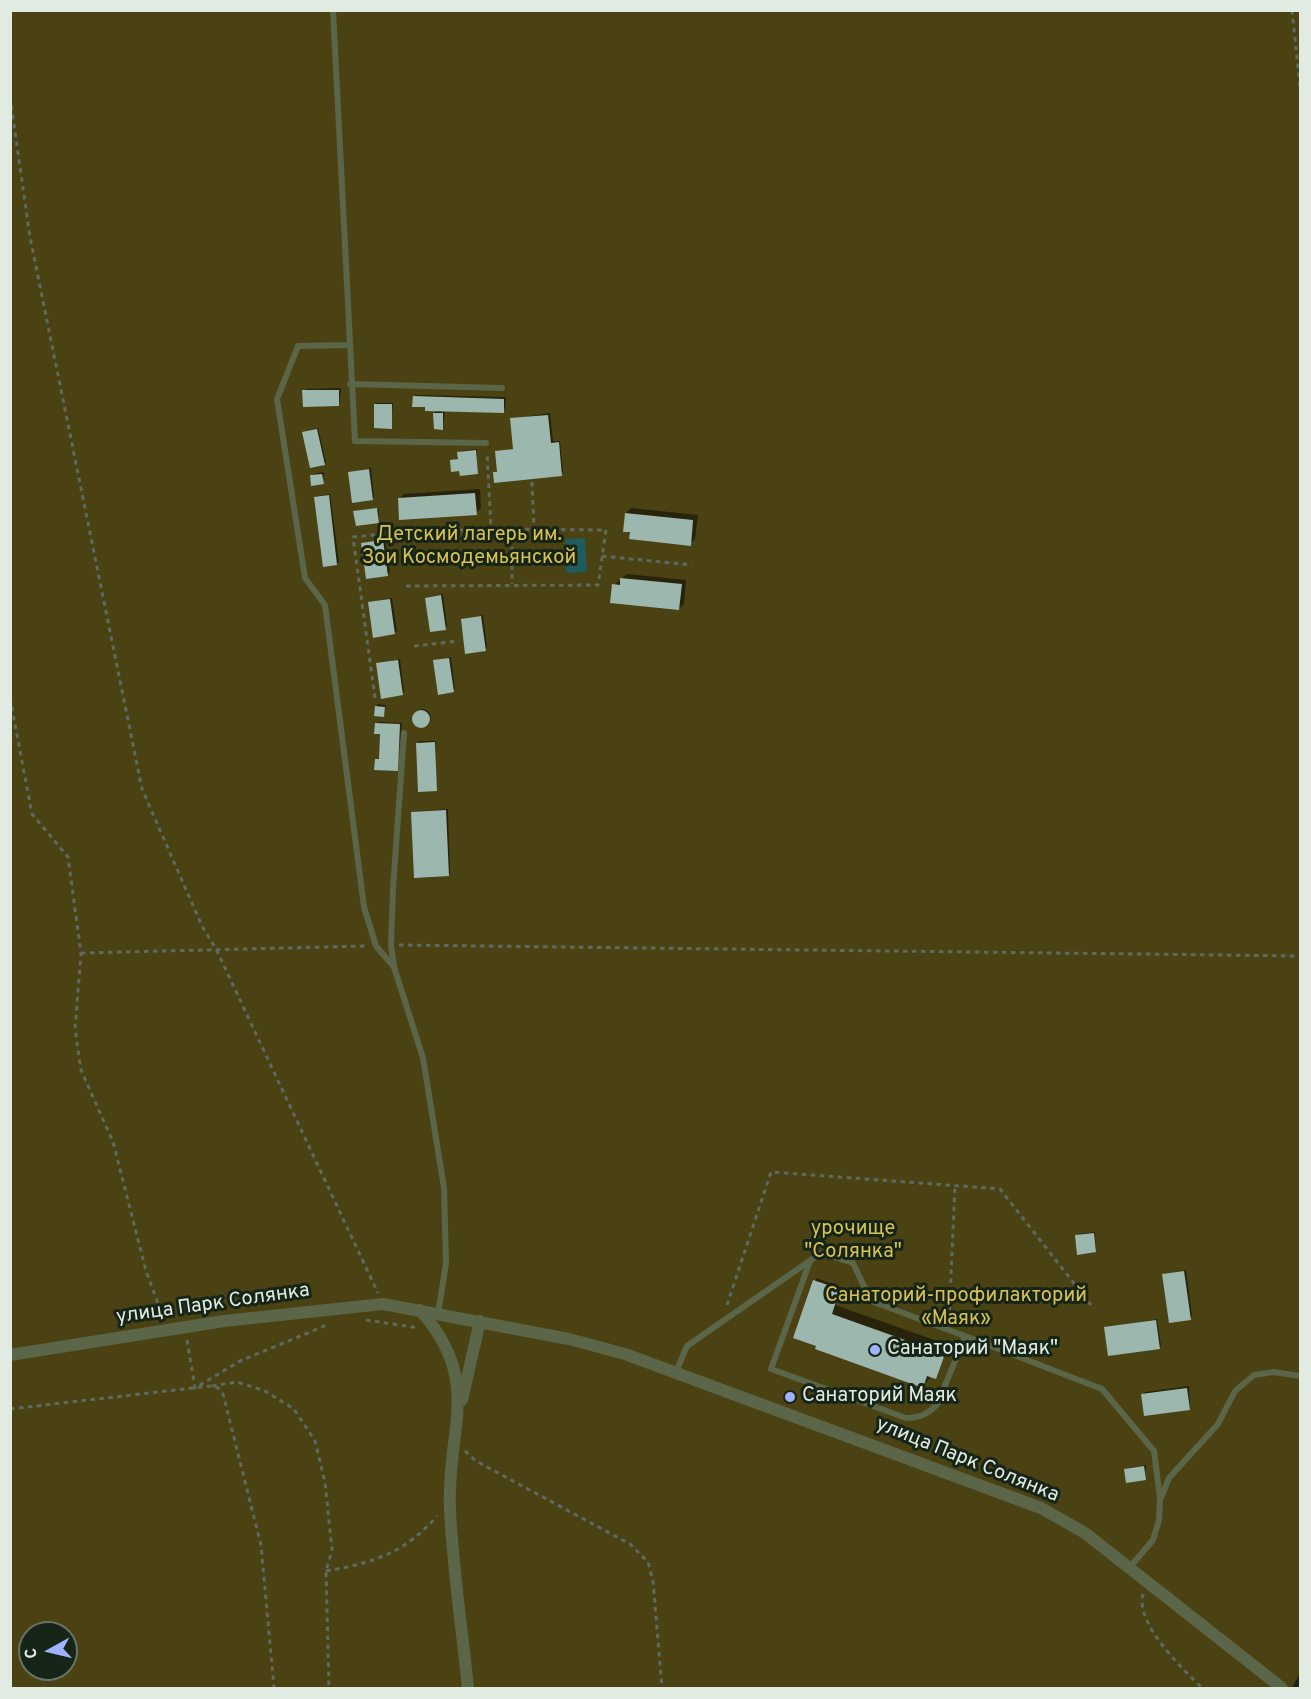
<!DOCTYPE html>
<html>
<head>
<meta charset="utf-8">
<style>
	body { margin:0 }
	#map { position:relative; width:1311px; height:1699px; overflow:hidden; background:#162518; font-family:Overpass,sans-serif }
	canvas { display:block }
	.frame { position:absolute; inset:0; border:12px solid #e1ebe2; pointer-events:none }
	.north { position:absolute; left:18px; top:1621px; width:60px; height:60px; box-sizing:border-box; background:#162518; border:2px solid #677469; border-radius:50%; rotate:262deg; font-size:16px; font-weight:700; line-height:24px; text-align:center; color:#e1ebe2 }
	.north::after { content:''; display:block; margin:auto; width:21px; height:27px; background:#9fb3fd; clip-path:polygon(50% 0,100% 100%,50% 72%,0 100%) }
</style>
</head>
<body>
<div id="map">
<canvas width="1311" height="1699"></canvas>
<div class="frame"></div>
<div class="north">С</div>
</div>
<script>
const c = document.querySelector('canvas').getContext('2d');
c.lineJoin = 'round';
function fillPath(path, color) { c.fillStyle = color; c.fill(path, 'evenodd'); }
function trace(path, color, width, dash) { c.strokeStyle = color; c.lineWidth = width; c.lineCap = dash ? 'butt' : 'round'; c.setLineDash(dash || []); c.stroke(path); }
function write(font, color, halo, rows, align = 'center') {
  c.font = font + ' Overpass,sans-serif'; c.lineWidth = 6; c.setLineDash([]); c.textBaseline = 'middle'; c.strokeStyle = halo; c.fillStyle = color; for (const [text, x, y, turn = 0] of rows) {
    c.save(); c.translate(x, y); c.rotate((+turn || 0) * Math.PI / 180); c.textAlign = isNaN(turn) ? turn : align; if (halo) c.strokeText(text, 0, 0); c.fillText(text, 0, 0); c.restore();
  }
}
const green = new Path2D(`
	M11,11H1300V1673L1292,1688H11ZM30,1633H66V1669H30Z`);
const water = new Path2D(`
	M585,538L587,572L566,573L565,539Z`);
const shadow = new Path2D(`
	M341,388L339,405L304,391L306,389Z
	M416,395L506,397L505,409L445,410L443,428L434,413L438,410L414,397Z
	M377,403H393L391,427L375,405Z
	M550,413L553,441H560L563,472L495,473L498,471L497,452L514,448L512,419Z
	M318,428L326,462L324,464L304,433Z
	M477,449V473L451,461L459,458L461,451Z
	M371,468L374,497L372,499L350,472Z
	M324,472L323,483L311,476L313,474Z
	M480,489L481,508L476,513L399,499L404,494Z
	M330,494L339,562L337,564L316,497Z
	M631,508L698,515L695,539L690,544L632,531L626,513Z
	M379,509V521L355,513Z
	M385,539L390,572L388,574L363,544Z
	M627,574L686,580L684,604L679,609L614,585Z
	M443,594L447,626L445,628L427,598Z
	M392,598L397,631L395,633L370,603Z
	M483,615L487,648L485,650L462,620Z
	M451,657L455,689L453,691L434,661Z
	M400,659L404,692L402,694L377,664Z
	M378,704L386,705L384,716L376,706Z
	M413 718a9 9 0 1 1 18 0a9 9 0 1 1-18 0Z
	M378,722L402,723L397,769L376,759L381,758L382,733L376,724Z
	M419,741H436V790L417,743Z
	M448,809L450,873L448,875L413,812Z
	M1095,1232L1096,1251L1076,1236L1078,1234Z
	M1186,1270L1192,1316L1190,1318L1164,1274Z
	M816,1278L841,1287L835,1305L943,1343L939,1353L945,1355L937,1376H931L923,1386L816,1349Z
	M1157,1319L1161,1346L1159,1348L1106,1328Z
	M1189,1386L1190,1408L1143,1394L1145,1392Z
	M1146,1465L1145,1478L1126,1470L1128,1468Z`);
const building = new Path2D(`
	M302,390H339V406L303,407Z
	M413,396L504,399V413L425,411V407H412Z
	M374,404H392V429L374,428Z
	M433,413H443V430L434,429Z
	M548,415L551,443L559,442L562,476L494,483L493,472H497L495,451L513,449L510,418Z
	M317,429L325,465L310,468L302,432Z
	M476,450L478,474L460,476L459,471L451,472L450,460L458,459L457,452Z
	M369,469L373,500L352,503L348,472Z
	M322,474L324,484L311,486L310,475Z
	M475,493L477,515L399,520L398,498Z
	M329,495L337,565L323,567L314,497Z
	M377,508L379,523L356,526L353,511Z
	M625,513L693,520L691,546L629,539L630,532H623Z
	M383,540L388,576L366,579L361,543Z
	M620,578L682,584L679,610L610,603L612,584L620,585Z
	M441,595L446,630L430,632L425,598Z
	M390,599L395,634L373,638L368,602Z
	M481,616L486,651L465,654L461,619Z
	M449,658L454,692L438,695L433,660Z
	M398,660L403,695L381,699L376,663Z
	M375,706L385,707L384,717L374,716Z
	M412 719a9 9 0 1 1 18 0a9 9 0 1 1-18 0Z
	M375,723L400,724L398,771L374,770L375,759H379L380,734H374Z
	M435,742L437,791L418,792L416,743Z
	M446,810L449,876L414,878L411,812Z
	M1094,1233L1096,1252L1077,1255L1075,1235Z
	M1184,1271L1191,1320L1169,1323L1162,1274Z
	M813,1280L840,1289L832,1314L936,1351L935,1354L944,1357L936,1379L927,1376L923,1388L815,1349L816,1346L793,1338Z
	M1156,1320L1160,1349L1108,1356L1104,1327Z
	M1187,1388L1190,1410L1144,1416L1141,1394Z
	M1144,1466L1146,1480L1126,1483L1124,1469Z`);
const path = new Path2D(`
	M1292,10L1300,86
	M10,97L30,237L142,789L202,926L216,949L378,1293
	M532,482L534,529
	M512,529V584
	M602,556L692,565
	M406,586L598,585L606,530L491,529
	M414,646L459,641
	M10,698L32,814L68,857L81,953L75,1029L81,1070L113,1142L146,1271L164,1320
	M375,698L353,537L394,533L491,529L487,452
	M399,945L1300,956
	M81,953L366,946
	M727,1305L771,1172L1000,1189L1091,1305
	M949,1319L955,1186
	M366,1320L419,1328
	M187,1340L195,1388L240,1361L327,1325
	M212,1386L237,1382L265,1391L294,1409L315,1441L325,1482L332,1550L326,1571L329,1688
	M10,1409L210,1386L218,1388L223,1394L261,1545L274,1688
	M465,1451L476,1461L630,1544L648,1562L653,1581L662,1688
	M326,1571C373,1563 405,1553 437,1516
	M1143,1594C1135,1624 1182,1668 1202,1688`);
const lane = new Path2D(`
	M333,10L355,441L486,443
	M348,345L298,346L277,399L305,578L325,605L364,907L376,946L394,967L423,1058L444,1188L446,1263L438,1314
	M350,384L502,388
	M394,966L391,945L393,889L404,733
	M965,1336L1102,1389L1154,1451L1160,1498
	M676,1372L687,1346L821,1253L853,1263L871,1301L965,1336L938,1403C929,1414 920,1418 906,1418L771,1369L810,1261
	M1130,1567L1153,1540L1159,1520L1160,1500L1169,1478L1218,1424L1235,1391L1254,1375L1274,1372L1300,1376`);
const street = new Path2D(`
	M420,1310C484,1382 446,1429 450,1510C453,1570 462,1629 468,1688
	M10,1355L224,1321L383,1304L569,1339L625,1354L1041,1508L1085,1533L1282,1688
	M462,1400L480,1321`);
const markers = [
	[875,1350,6,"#9fb3fd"],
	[790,1397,6,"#9fb3fd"]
];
const parkNames = [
	["Детский лагерь им.",469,536],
	["Зои Космодемьянской",469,559],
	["урочище",853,1230],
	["\"Солянка\"",853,1253],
	["Санаторий-профилакторий",956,1297],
	["«Маяк»",956,1320]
];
const streetNames = [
	["улица Парк Солянка",213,1305,-8],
	["улица Парк Солянка",967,1461,22]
];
const poiNames = [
	["Санаторий \"Маяк\"",887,1350],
	["Санаторий Маяк",802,1397]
];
fillPath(green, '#4b4214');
fillPath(water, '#1f5c5e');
fillPath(shadow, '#0007');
fillPath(building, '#9cb7ae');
trace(path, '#5d6a5e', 3, [4.5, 4.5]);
trace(lane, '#5b6547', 6);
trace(street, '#5b6547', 12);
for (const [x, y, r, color] of markers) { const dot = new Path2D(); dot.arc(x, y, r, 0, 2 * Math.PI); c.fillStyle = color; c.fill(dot); trace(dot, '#162518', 2); }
write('20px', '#d9c253', '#162518', parkNames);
write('20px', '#e1ebe2', '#162518', streetNames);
write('20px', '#e1ebe2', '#162518', poiNames, 'left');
</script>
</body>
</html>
